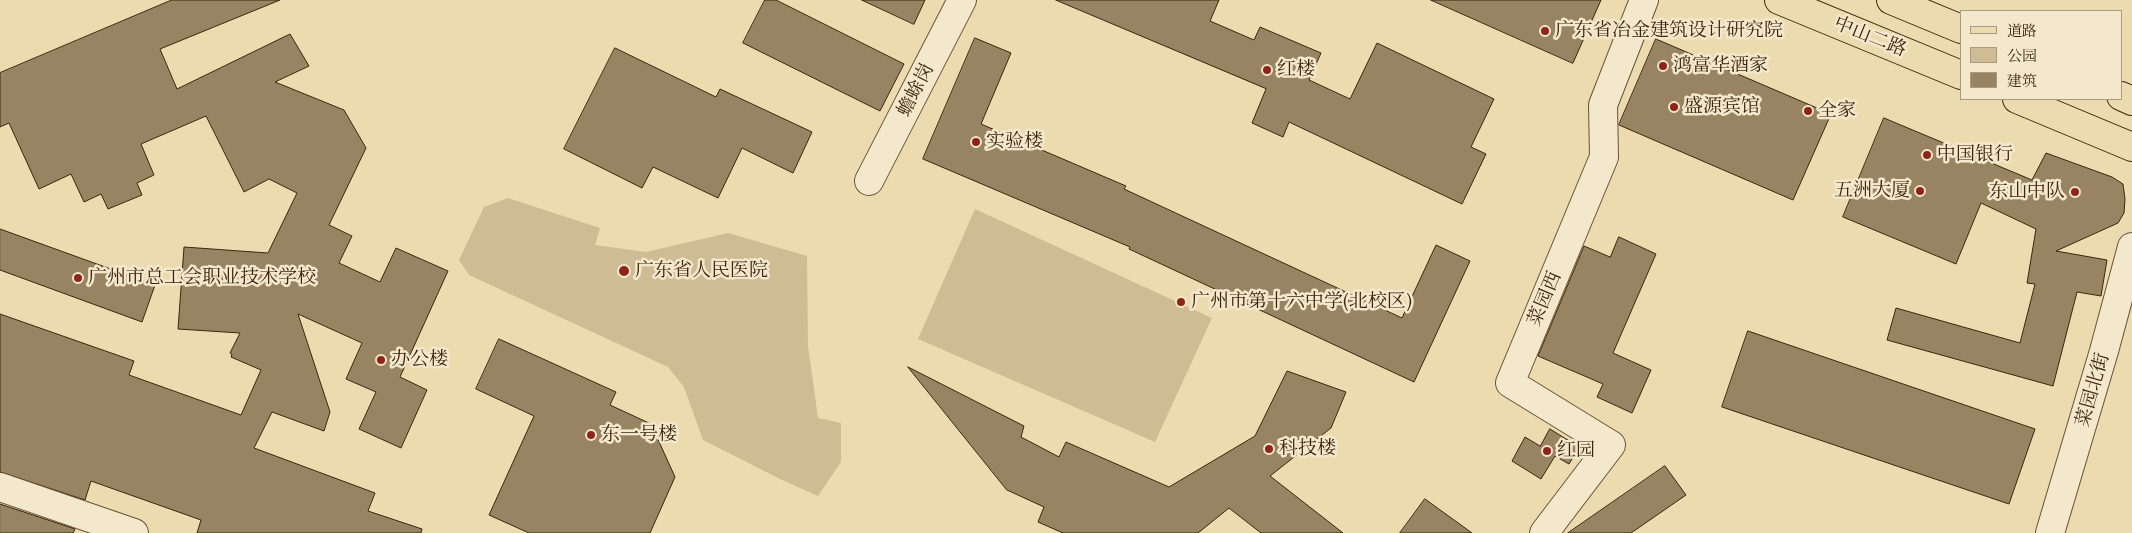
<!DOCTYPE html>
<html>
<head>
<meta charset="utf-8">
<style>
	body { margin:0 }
	#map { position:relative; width:2132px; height:533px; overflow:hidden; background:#eddbb0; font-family:"EB Garamond","Noto Serif SC",serif }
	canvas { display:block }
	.legend { position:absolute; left:1960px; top:10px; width:162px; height:90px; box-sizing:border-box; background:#f3e8cc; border:1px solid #aa9a80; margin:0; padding:6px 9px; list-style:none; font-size:15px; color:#3c250e }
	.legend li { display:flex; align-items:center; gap:10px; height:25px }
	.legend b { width:25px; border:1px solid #aa9a80 }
</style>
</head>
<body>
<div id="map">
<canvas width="2132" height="533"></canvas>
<ul class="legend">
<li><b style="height:6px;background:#eddbb0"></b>道路</li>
<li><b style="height:14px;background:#cfbc94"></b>公园</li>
<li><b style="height:14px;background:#988462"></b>建筑</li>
</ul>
</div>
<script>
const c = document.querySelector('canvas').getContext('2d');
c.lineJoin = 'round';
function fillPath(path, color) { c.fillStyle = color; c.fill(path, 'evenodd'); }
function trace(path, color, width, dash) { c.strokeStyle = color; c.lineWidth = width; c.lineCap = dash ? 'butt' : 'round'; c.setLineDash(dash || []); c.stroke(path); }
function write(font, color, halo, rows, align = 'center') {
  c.font = font + ' "EB Garamond","Noto Serif SC",serif'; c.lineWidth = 5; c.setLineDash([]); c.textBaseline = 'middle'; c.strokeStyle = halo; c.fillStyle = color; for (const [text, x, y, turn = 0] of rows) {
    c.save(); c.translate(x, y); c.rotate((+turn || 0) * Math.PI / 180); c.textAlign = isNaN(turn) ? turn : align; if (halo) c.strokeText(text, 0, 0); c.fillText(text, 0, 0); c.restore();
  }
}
const green = new Path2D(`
	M508,198L600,228L595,245L646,252L728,233L807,256L808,346L818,418L841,423V462L818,496L780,479L703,440L684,387L668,367L469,275L459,260L484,207Z
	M975,209L1212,318L1155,442L918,339Z`);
const building = new Path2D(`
	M172,0H280L160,49L177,89L290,34L309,66L275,82L344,110L366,148L329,225L352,236L339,263L380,282L396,248L448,271L400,377L427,390L401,448L359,429L376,392L346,379L362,343L298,314L330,412L324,431L272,412L254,448L375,493L368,511L422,529L421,533H197L201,520L91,481L85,500L0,472V314L134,361L129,375L241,415L261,370L231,357L232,354L230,353L240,333L178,329L184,247L268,253L297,193L269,179L244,192L206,116L141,144L154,175L137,183L142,195L108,209L101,194L84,202L71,174L39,189L9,123L0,127V73Z
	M765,0H776L904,64L880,111L743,43Z
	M862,0H925L914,24Z
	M1056,0H1219L1210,21L1254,40L1260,27L1321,53L1309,80L1350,99L1377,43L1494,99L1471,147L1486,154L1462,204L1289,122L1283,137L1252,123L1266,89Z
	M1431,0H1601L1573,63Z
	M975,38L1011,53L981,124L1126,186L1124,189L1402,318L1436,245L1470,261L1414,382L1129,249L1130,247L923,159Z
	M1656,39L1831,114L1793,200L1619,125Z
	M615,48L716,97L720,89L812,132L793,173L742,148L718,198L653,167L642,188L564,149Z
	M1884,118L2032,180L2046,153L2112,177L2123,184L2125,199L2124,213L2118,223L2056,251L2107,260L2101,296L2077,292L2053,386L1887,340L1896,308L2020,343L2035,284L2027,283L2036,229L1981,203L1956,264L1843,217Z
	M0,229L155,285L142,322L0,270Z
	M1619,237L1656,254L1613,353L1651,370L1632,413L1597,397L1603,384L1538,356L1584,246L1610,257Z
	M1748,331L2035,429L2009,504L1722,407Z
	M499,339L616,392L610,405L651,424L675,477L650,533H529L489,515L534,416L476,389Z
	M908,367L1024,426L1021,437L1059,457L1066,442L1169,487L1255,436L1287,371L1346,392L1331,428L1270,476L1343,533H1261L1229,508L1198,533H1063L1038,522L1044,507L1007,490Z
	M1550,429L1579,447L1569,464L1555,456L1541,479L1512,461L1525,437L1540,446Z
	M1665,466L1686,495L1631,533H1568Z
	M1425,499L1472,533H1400Z
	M0,504L75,529L73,533H0Z`);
const minor = new Path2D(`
	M869,181L962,0
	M0,487L134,533
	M1544,533L1611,445L1510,383L1604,157L1603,105L1644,0
	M2050,533L2104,351L2132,247`);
const major = new Path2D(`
	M1779,0L1961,75
	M1891,0L1961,29
	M2121,96L2132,101
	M2017,99L2132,147`);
const markers = [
	[1545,31,5,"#8f2418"],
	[1663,66,5,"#8f2418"],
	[1267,70,5,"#8f2418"],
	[1674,107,5,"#8f2418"],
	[1808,111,5,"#8f2418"],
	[976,142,5,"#8f2418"],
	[1927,155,5,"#8f2418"],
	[1920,191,5,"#8f2418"],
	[2075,192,5,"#8f2418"],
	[624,271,6,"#8f2418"],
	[78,278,5,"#8f2418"],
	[1181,302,5,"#8f2418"],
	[381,360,5,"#8f2418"],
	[591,435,5,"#8f2418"],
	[1269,449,5,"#8f2418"],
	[1547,451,5,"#8f2418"]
];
const poiNames = [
	["广东省冶金建筑设计研究院",1555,31],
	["鸿富华酒家",1673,66],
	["红楼",1277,70],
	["盛源宾馆",1684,107],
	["全家",1818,111],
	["实验楼",986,142],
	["中国银行",1937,155],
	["五洲大厦",1910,191,"right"],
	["东山中队",2065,192,"right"],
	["广东省人民医院",635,271],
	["广州市总工会职业技术学校",88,278],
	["广州市第十六中学(北校区)",1191,302],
	["办公楼",391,360],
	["东一号楼",601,435],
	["科技楼",1279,449],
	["红园",1557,451]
];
const streetNames = [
	["中山二路",1870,37,22],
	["蟾蜍岗",916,90,-63],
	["菜园西",1545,299,-67],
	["菜园北街",2093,390,-74]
];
fillPath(green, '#cfbc94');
fillPath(building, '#988462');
trace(building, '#3c250e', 1);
trace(minor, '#685236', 30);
trace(major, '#3c250e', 30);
trace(minor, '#f3e8cc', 28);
trace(major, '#eddbb0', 28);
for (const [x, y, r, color] of markers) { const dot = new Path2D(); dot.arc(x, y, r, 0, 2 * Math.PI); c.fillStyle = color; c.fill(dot); trace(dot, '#f3e8cc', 2); }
write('19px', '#3c250e', '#f3e8cc', poiNames, 'left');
write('19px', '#3c250e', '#f3e8cc', streetNames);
</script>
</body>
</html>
